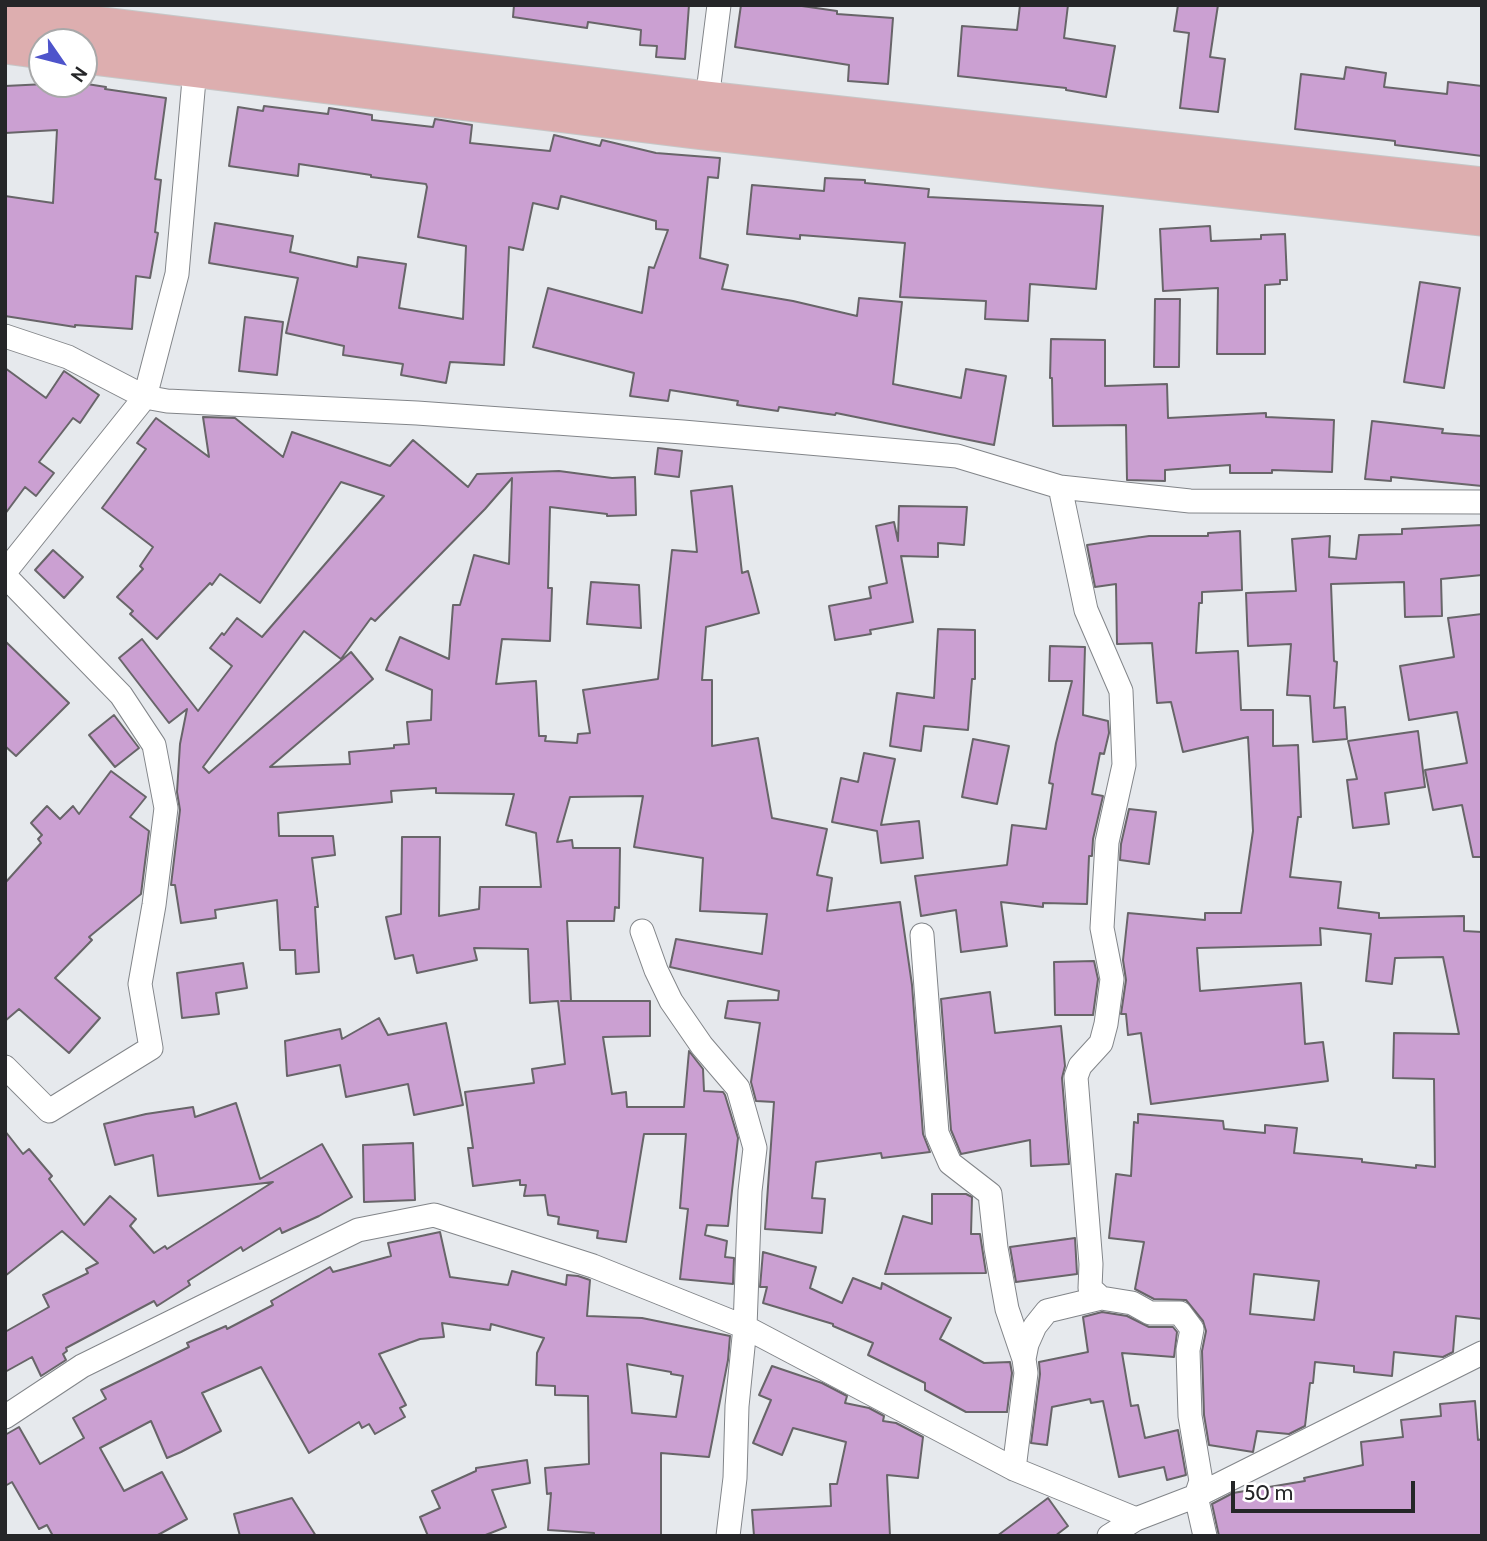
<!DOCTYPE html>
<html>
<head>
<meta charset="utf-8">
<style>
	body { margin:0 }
	#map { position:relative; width:1487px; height:1541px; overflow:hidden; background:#e6e9ed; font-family:Cabin,sans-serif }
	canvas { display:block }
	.frame { position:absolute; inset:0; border:7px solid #252628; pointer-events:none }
	.north { position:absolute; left:28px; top:28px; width:70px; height:70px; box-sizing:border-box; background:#fff; border:2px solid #a8a8a9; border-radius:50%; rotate:125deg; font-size:19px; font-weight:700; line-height:28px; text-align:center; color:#252628 }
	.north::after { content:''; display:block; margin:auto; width:24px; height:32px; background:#4e54cb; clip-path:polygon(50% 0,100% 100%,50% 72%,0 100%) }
	.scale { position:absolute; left:1231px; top:1481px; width:184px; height:32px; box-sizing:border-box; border:4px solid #252628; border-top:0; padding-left:9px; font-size:21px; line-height:24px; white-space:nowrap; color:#252628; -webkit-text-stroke:5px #fff; paint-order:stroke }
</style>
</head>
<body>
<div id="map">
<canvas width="1487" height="1541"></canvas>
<div class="frame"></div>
<div class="north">N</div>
<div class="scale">50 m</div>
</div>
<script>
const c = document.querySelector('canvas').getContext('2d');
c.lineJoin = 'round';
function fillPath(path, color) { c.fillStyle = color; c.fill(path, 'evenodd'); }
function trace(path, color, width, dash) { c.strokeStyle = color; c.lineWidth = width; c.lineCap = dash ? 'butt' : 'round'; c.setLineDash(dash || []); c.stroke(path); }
const building = new Path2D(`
	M514,5H689L685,59L656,57L657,46L640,45L641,30L588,22L587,28L513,17Z
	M741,5H795L837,11V14L893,18L888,84L848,81L849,65L735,47Z
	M1020,5H1068L1064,38L1115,46L1106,97L1066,90V88L958,76L962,26L1017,30Z
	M1178,5H1218L1210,57L1225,59L1218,112L1180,108L1189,33L1174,31Z
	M1346,67L1386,73L1384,87L1447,94L1448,82L1482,86V156L1395,145V141L1295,129L1301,74L1344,79Z
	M46,84H87L106,87L105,89L166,98L155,179L161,180L155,232L158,233L150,278L136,276L132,329L75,325V327L5,316V196L53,203L57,130L5,133V86Z
	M264,106L328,114L329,108L372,115V120L433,127L435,119L472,125L470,143L550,151L554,135L600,146L602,140L656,153L720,158L718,178L708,177L700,258L728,265L722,289L793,301L857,316L859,298L902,302L893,384L961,398L966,369L1006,376L994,445L836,413L835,415L779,407L778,411L737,405L738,401L670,390L668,401L630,396L634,373L533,347L548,288L642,313L649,267L654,268L668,230L656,229V221L561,196L558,209L533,203L523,250L509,247L504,365L450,362L446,383L401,375L403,364L343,355L344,346L286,333L298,278L209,263L215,223L293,236L290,252L357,267L358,257L406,264L399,308L463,319L466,246L418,237L427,187L426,184L371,177V175L299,164L298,176L229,166L238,107L263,111Z
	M825,178L865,180V183L929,189L928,197L1103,206L1096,289L1030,284L1028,321L985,319L986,301L900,297L905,243L800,235V239L747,234L752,185L824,191Z
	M1210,226L1211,241L1261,239V235L1285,234L1287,280H1280V284L1265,285V354H1217L1218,288L1163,291L1160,229Z
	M1420,282L1460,288L1444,388L1404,382Z
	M1155,299H1180L1179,367H1154Z
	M245,317L283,322L277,375L239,371Z
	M1051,339L1105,340V386L1167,384L1168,418L1266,413V417L1334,420L1332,472L1272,470V473H1230V465L1165,470V481L1127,480L1126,425L1053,426L1052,378H1050Z
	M5,368L46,398L64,371L99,395L80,423L73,418L39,462L54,473L36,496L25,487L5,514Z
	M203,417L235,418L283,457L292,432L390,466L413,440L468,487L477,474L559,471L612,478L635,477L636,515L607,516V514L550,507L548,588H552L550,641L502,639L496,684L536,681L539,736H546L545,741L577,743L578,734L590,733L583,690L658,679L672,550L697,552L691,491L732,486L742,573L748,571L759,613L706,627L702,680H712V746L758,738L772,818L827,829L817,875L832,878L827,911L900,902L912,985L923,1134L930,1152L882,1158L881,1153L816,1162L812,1198L825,1199L822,1233L765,1229L774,1102L756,1101L751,1082L760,1023L725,1018L728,1001L778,1000L779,991L670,967L676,939L762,954L767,914L700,911L703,858L634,847L643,796L570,797L557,842L572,840L573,848H620L619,908L615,907L614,921H567L571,1001H561H650V1036L603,1037L612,1094L626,1092L627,1107H684L689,1051L703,1069L704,1091L723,1092L725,1095L738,1138L728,1226L707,1225L705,1235L727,1241L725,1257L734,1258L733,1284L680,1279L688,1209L680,1208L686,1134H644L626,1242L597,1238L598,1231L558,1224L559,1217L548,1215L545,1195L524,1196L526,1185H520V1180L473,1186L468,1148H473L465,1092L534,1083L532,1069L565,1064L558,1001L530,1003L528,949L474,948L477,960L417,973L413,955L395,959L386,917L401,914L402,837H440L439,916L479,909L480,887H541L536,833L506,825L514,794L436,793V788L391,791L392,802L278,813L279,836H333L335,855L312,858L318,907H315L319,972L296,974L295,950H280L277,900L215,910L216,918L181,923L175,885H171L180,810L177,792L180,744L187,709L169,723L119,658L142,639L198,711L232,666L210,648L222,633L224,635L237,618L262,637L384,496L341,482L260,603L220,574L212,585L210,583L157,639L130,614L133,611L117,597L143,569L140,566L153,547L102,508L146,449L137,443L156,418L209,457ZM512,478L509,564L474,555L460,605H453L449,659L400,637L386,670L432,690L431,720L407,722L409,744L394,745V748L349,752L350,764L270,767L373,679L351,652L209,773L203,767L304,631L341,659L371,618L375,621L485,509Z
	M1372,421L1443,429L1442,433L1482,436V486L1391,477V481L1365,479Z
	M658,448L682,451L679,477L655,474Z
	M899,506L967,507L964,545L938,543V557L901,556L913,622L870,630L871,634L835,640L829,606L871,598L869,587L887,583L876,526L894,522L898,541Z
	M1482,525V575L1441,579L1442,616L1405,617L1404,582L1331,584L1334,661L1337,662L1334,708L1345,707L1347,739L1313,742L1310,696L1287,695L1291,644L1248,646L1246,593L1296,591L1292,539L1330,536L1329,557L1356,559L1359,535L1402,534V529Z
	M1240,531L1242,590L1202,592V603H1199L1196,653L1238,651L1241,710H1273V746L1298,745L1301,817H1298L1290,877L1341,882L1338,908L1379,913V918L1464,916V931L1482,932V1319L1456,1316L1453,1352L1443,1357L1394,1352L1392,1376L1354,1372V1366L1315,1362L1313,1383H1310L1305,1426L1289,1434L1257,1431L1253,1452L1209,1445L1204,1415L1202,1351L1206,1331L1203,1321L1186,1300L1154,1299L1135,1289L1144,1242L1109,1238L1116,1174L1131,1176L1134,1122L1138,1123V1114L1223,1121L1224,1129L1265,1133V1125L1297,1128L1294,1153L1362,1159V1162L1416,1168V1165L1435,1167L1434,1079L1393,1078L1394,1033L1459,1034L1443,957L1395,958L1392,984L1366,981L1371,934L1320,928L1321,945L1197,948L1200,991L1301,983L1305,1044L1323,1042L1328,1081L1151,1104L1141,1033L1128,1035L1126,1014H1121L1126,980L1123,960L1128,913L1205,920V913H1241L1253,831L1248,737L1183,752L1171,702L1157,703L1152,643L1117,644L1116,584L1095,587L1087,545L1149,536H1208V533ZM1254,1274L1319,1281L1314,1320L1250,1314Z
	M53,550L83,577L64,598L35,570Z
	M591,582L639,585L641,628L587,624Z
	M1482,614V857H1473L1462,805L1433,810L1425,770L1467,763L1457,712L1409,720L1400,666L1454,657L1448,618Z
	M938,629L975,630V679H972L968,730L924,726L921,751L890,746L897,693L934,698Z
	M5,641L69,703L16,756L5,746Z
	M1050,646L1085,647L1083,715L1108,721L1109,733L1104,754L1100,753L1092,794L1103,796L1093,839L1092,856H1089L1087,904L1043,903V907L1001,902L1007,946L961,952L956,910L921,916L915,876L1007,865L1012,825L1046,829L1053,784L1049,783L1056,743L1072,681H1049Z
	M114,715L139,748L115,767L89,735Z
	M1418,731L1425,787L1385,793L1389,824L1353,828L1347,780L1357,779L1348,741Z
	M973,739L1009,746L997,804L962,797Z
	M864,753L895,759L881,825L919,821L923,858L881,863L877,831L832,822L841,778L858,782Z
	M111,771L146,797L130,817L149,831L141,894L89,937L92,940L55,978L100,1018L69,1053L19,1009L5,1021V883L41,843L38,839L42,835L31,823L47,806L60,819L73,806L79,814Z
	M1129,809L1156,812L1149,864L1120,860L1121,844Z
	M1094,961L1098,979L1093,1015H1055L1054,962Z
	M243,963L247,988L216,993L219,1014L182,1018L177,973Z
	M990,992L995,1033L1061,1026L1065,1066L1062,1078L1069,1164L1031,1166L1030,1140L961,1154L951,1130L941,999Z
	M379,1018L388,1035L446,1023L463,1105L414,1115L408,1084L346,1097L340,1065L287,1076L285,1041L340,1029L342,1039Z
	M236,1103L260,1179L322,1144L352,1197L319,1216L282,1233L280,1228L243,1251L241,1247L188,1281L190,1285L157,1306L154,1301L66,1348L67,1351L63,1354L66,1360L41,1376L32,1357L5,1372V1332L49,1307L43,1295L88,1273L86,1269L98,1263L62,1231L5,1276V1131L23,1154L29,1149L52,1176L49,1179L84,1225L110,1196L136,1219L130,1226L154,1253L165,1246L167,1249L273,1182L158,1196L153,1155L115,1165L104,1124L146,1114L193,1107L195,1117Z
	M413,1143L415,1200L364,1202L363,1145Z
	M932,1194H966L972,1197L971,1234H980L986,1273L885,1274L903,1216L932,1224Z
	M440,1232L450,1277L508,1285L512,1271L566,1285L567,1275L578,1276L590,1280L587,1316L642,1318L730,1336L728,1360L709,1457L661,1453V1536H594V1533L548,1530L551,1493L547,1494L545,1468L589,1464L588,1396L555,1395V1386L536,1385L537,1353L544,1338L491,1324L490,1330L442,1323L444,1337L420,1339L379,1354L406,1405L400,1408L405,1417L375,1434L369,1424L362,1428L359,1422L309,1453L261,1367L202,1393L221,1431L181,1452L167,1458L151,1421L100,1448L124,1491L162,1472L187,1519L156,1536H53L47,1525L39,1529L12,1482L5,1486V1435L19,1427L40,1464L84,1438L73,1418L106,1399L101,1390L189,1347L187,1343L226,1326L227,1329L273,1305L271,1301L330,1267L333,1272L391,1256L388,1243ZM627,1364L671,1372V1374L683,1376L676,1417L632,1413Z
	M1075,1238L1077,1274L1016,1282L1010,1247Z
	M763,1252L816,1267L810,1288L842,1303L853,1278L881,1289L882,1283L951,1318L940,1339L984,1363L1010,1362L1012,1373L1007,1412H966L925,1390V1383L868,1355L873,1343L833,1326V1324L763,1303L767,1287H760Z
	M1102,1312L1127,1316L1149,1327H1173L1177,1332L1174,1357L1122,1353L1131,1406L1138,1405L1145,1438L1178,1430L1186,1475L1167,1480L1164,1467L1119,1477L1103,1401L1091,1403L1090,1399L1052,1407L1047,1445L1031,1443L1040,1374L1039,1362L1088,1352L1083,1317Z
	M772,1366L822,1383L847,1396L845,1403L869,1408L884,1416L883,1421L896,1423L923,1437L918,1478L887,1475L890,1536H754L752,1510L831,1506L830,1484H837L846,1442L793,1428L782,1455L753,1443L771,1400L759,1395Z
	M1475,1401L1478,1440L1482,1439V1536H1219L1212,1504L1233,1493L1305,1481L1304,1478L1363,1465L1361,1442L1403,1437L1401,1420L1441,1416L1440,1404Z
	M527,1460L530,1483L492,1490L506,1527L483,1536H428L420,1517L440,1508L432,1491L476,1471V1468Z
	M292,1498L316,1536H240L234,1514Z
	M1048,1498L1068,1526L1055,1536H997Z`);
const minor = new Path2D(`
	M707,100L719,5
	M5,336L68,357L145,397L167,401L417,413L683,432L957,456L1060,487L1190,501L1482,502
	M5,572L145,397L177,274L195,68
	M5,576L121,695L154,745L166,808L154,905L140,984L151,1048L49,1111L5,1067
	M642,931L656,970L671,1001L702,1046L738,1088L755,1148L750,1191L745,1327L737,1406L735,1478L728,1536
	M922,935L937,1133L950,1163L990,1194L996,1248L1007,1309L1024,1359
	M1101,1298L1132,1303L1150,1313H1180L1192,1329L1188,1350L1190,1416L1201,1481L1196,1496L1205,1536
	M5,1417L82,1366L358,1230L434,1215L593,1266L745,1327L1014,1469L1136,1519
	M1014,1469L1026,1373L1024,1359L1027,1344L1035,1326L1047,1311L1101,1298L1090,1288L1091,1264L1076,1077L1080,1066L1101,1043L1106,1024L1112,979L1102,928L1107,842L1124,765L1121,691L1086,610L1060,487
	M1109,1536L1136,1519L1196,1496L1482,1353`);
const primary = new Path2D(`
	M5,14L707,100L1482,186
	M5,45L42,50
	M84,55L703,131L1482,217`);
fillPath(building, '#cba0d2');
trace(building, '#686569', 2);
trace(minor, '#828589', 25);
trace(primary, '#c6c7c7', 39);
trace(minor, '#fff', 23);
trace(primary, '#ddaeaf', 37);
</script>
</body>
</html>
